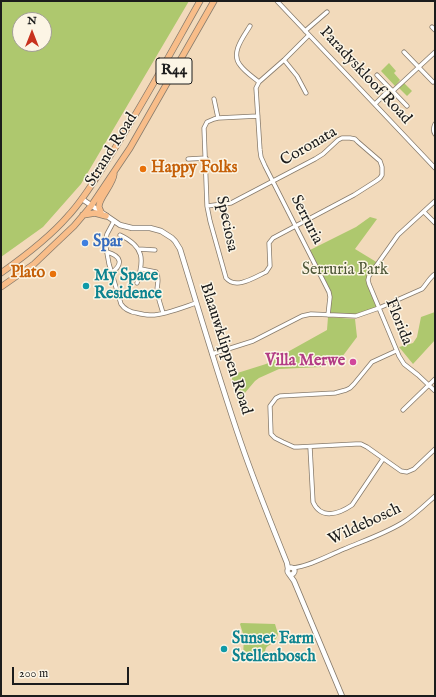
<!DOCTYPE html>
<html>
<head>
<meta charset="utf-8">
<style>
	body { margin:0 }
	#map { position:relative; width:436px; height:697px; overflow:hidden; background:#f2dabb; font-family:"IM FELL English",serif }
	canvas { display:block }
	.frame { position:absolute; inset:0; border:2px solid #1c1c1c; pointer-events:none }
	.north { position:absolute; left:12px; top:12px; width:40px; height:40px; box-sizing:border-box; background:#fcf5e5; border:1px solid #a29e95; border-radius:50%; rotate:0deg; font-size:11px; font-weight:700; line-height:16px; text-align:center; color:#1c1c1c }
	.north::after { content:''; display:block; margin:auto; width:14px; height:18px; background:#c8321e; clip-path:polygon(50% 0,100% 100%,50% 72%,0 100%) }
	.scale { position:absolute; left:12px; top:667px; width:117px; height:18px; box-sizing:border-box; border:2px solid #1c1c1c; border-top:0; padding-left:5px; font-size:12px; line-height:14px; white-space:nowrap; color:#1c1c1c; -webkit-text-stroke:3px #fcf5e5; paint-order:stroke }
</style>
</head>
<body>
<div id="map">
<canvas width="436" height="697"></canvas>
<div class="frame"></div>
<div class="north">N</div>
<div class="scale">200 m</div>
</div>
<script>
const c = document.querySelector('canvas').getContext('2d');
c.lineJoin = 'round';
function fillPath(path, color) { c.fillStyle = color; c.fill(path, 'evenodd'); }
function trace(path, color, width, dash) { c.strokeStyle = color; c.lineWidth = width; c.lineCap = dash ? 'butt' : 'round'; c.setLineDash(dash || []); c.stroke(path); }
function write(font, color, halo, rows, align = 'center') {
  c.font = font + ' "IM FELL English",serif'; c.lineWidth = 3; c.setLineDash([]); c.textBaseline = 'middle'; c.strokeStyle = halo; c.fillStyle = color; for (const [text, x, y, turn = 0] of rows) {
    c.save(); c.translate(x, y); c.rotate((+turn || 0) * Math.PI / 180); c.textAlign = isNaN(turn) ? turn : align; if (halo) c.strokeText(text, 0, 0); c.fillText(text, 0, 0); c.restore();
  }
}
const green = new Path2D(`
	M1,1H189L81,184L43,227L1,257ZM20,20H44V44H20Z
	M389,63L396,71L394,73L400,80L395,86L381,71Z
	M404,83L412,91L407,96L399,88Z
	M370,217L377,219L355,249L378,263L368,280L379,308L356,316L328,315L330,297L308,251L356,227Z
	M435,312V340L413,364L399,347L413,343L417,337L421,317Z
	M328,317L355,319L357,337L339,361L320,362L321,367L279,369L259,378L255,381L238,401L231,375L266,364L327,330Z
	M241,623L275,624L278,634C277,638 275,641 271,644C269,646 268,645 266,648C265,650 265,654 263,657C258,667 249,661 243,656L244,637L240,624Z`);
const minor = new Path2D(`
	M277,1L435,168
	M250,26C244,36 230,53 240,65C245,72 253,77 259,82
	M432,27L435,30
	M305,31L327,12
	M309,35L284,60L259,82L256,88L260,150L261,157L265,166L329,292L330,297L328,315
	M404,52L433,82
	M284,60L297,76L306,93
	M377,75L407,106
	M214,99L218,118
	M375,104L386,93L394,90L435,52
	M435,124C433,128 433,131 435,134
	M188,159L206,158
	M435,201L398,235L369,276L368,280L369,284L399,356L404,364L418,375L435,391
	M207,206L231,203L315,159L323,154L338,140L342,138H350L355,139L358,142L380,161L382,167V175L380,178L376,181L354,195L273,238L269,243L270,266L266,272C255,277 236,290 226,278L210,221L207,206L204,128L207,122L214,119L218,118L258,116
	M424,212L435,223
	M114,221L107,234L105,242L109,264L121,304C125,310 130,312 137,313C141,314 146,315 150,315C162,316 184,307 196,303
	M120,235C145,247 144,260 137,283
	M138,249L155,250
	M107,252C121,256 124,264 111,273
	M141,269L156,272C160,278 157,284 157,291C158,298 161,306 163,313
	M396,351L372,362L354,384L350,388L346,390L335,393L280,396L276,398L270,406L271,434L275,438L283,442L294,447H298L356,444H361L367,447L401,471L407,472L414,469L435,449
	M212,354L253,341L302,316L311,314L356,316L379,308L422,289C427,284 429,278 435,274
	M403,410L435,379
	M310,447L313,502C321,520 339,514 352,505L383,459
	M292,568C310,566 327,556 344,549C363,541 384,534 402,523C414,516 425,505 435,496`);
const tertiary = new Path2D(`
	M82,199L120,225L132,228H150L161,231L172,238L175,241L180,249C200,314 219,379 241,443C255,484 271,523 287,563L288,569
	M287.5 571a3.5 3.5 0 1 1 7 0a3.5 3.5 0 1 1-7 0Z
	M289,574L294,581L342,696`);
const primary = new Path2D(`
	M101,213C101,211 99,208 99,207C98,199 113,185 114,174
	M83,215L95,213L106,216
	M1,273C25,256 49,238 68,216C84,199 96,178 108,159C141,108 170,54 200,1
	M1,287L34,264L55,244L74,226L91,206L130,148L214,1`);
const markers = [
	[143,169,4,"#e8710a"],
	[85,243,4,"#3f7fe0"],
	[53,274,4,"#e8710a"],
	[86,286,4,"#0f9aa8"],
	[353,362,4,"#d1479c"],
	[224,649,4,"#0f9aa8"]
];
const shields = [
	[174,71,36]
];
const shieldNames = [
	["R44",174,71]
];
const streetNames = [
	["Paradyskloof Road",365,76,47],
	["Coronata",309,147,-30],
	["Strand Road",112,150,-58],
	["Serruria",306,220,63],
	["Speciosa",226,224,78],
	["Florida",398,322,68],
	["Blaauwklippen Road",225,349,72],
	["Wildebosch",365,525,-25]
];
const foodNames = [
	["Happy Folks",151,169],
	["Plato",45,274,"right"]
];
const shopNames = [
	["Spar",93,243]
];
const parkNames = [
	["Serruria Park",345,271]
];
const cultureNames = [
	["My Space",94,277],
	["Residence",94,295],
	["Sunset Farm",232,640],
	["Stellenbosch",232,658]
];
const hotelNames = [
	["Villa Merwe",345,362]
];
fillPath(green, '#aec86e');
trace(minor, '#877b6c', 5);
trace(tertiary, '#877b6c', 6);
trace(primary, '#877b6c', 7);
trace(minor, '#fff', 3.5);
trace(tertiary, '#fff', 4.5);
trace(primary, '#f8bd89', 5.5);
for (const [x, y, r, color] of markers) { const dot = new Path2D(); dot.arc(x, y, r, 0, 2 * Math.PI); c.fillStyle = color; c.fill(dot); trace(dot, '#fcf5e5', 1.5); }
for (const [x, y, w] of shields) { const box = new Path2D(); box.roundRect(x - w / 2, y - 13, w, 26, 3); c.fillStyle = '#fcf5e5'; c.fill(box); trace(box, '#1c1c1c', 1); }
write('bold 15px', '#1c1c1c', null, shieldNames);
write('16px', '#1c1c1c', '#fcf5e5', streetNames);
write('bold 16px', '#c56008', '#fcf5e5', foodNames, 'left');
write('bold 16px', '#366cbe', '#fcf5e5', shopNames, 'left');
write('16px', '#4f5839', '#fcf5e5', parkNames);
write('bold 16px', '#0d838f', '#fcf5e5', cultureNames, 'left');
write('bold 16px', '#b23c85', '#fcf5e5', hotelNames, 'right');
</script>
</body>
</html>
